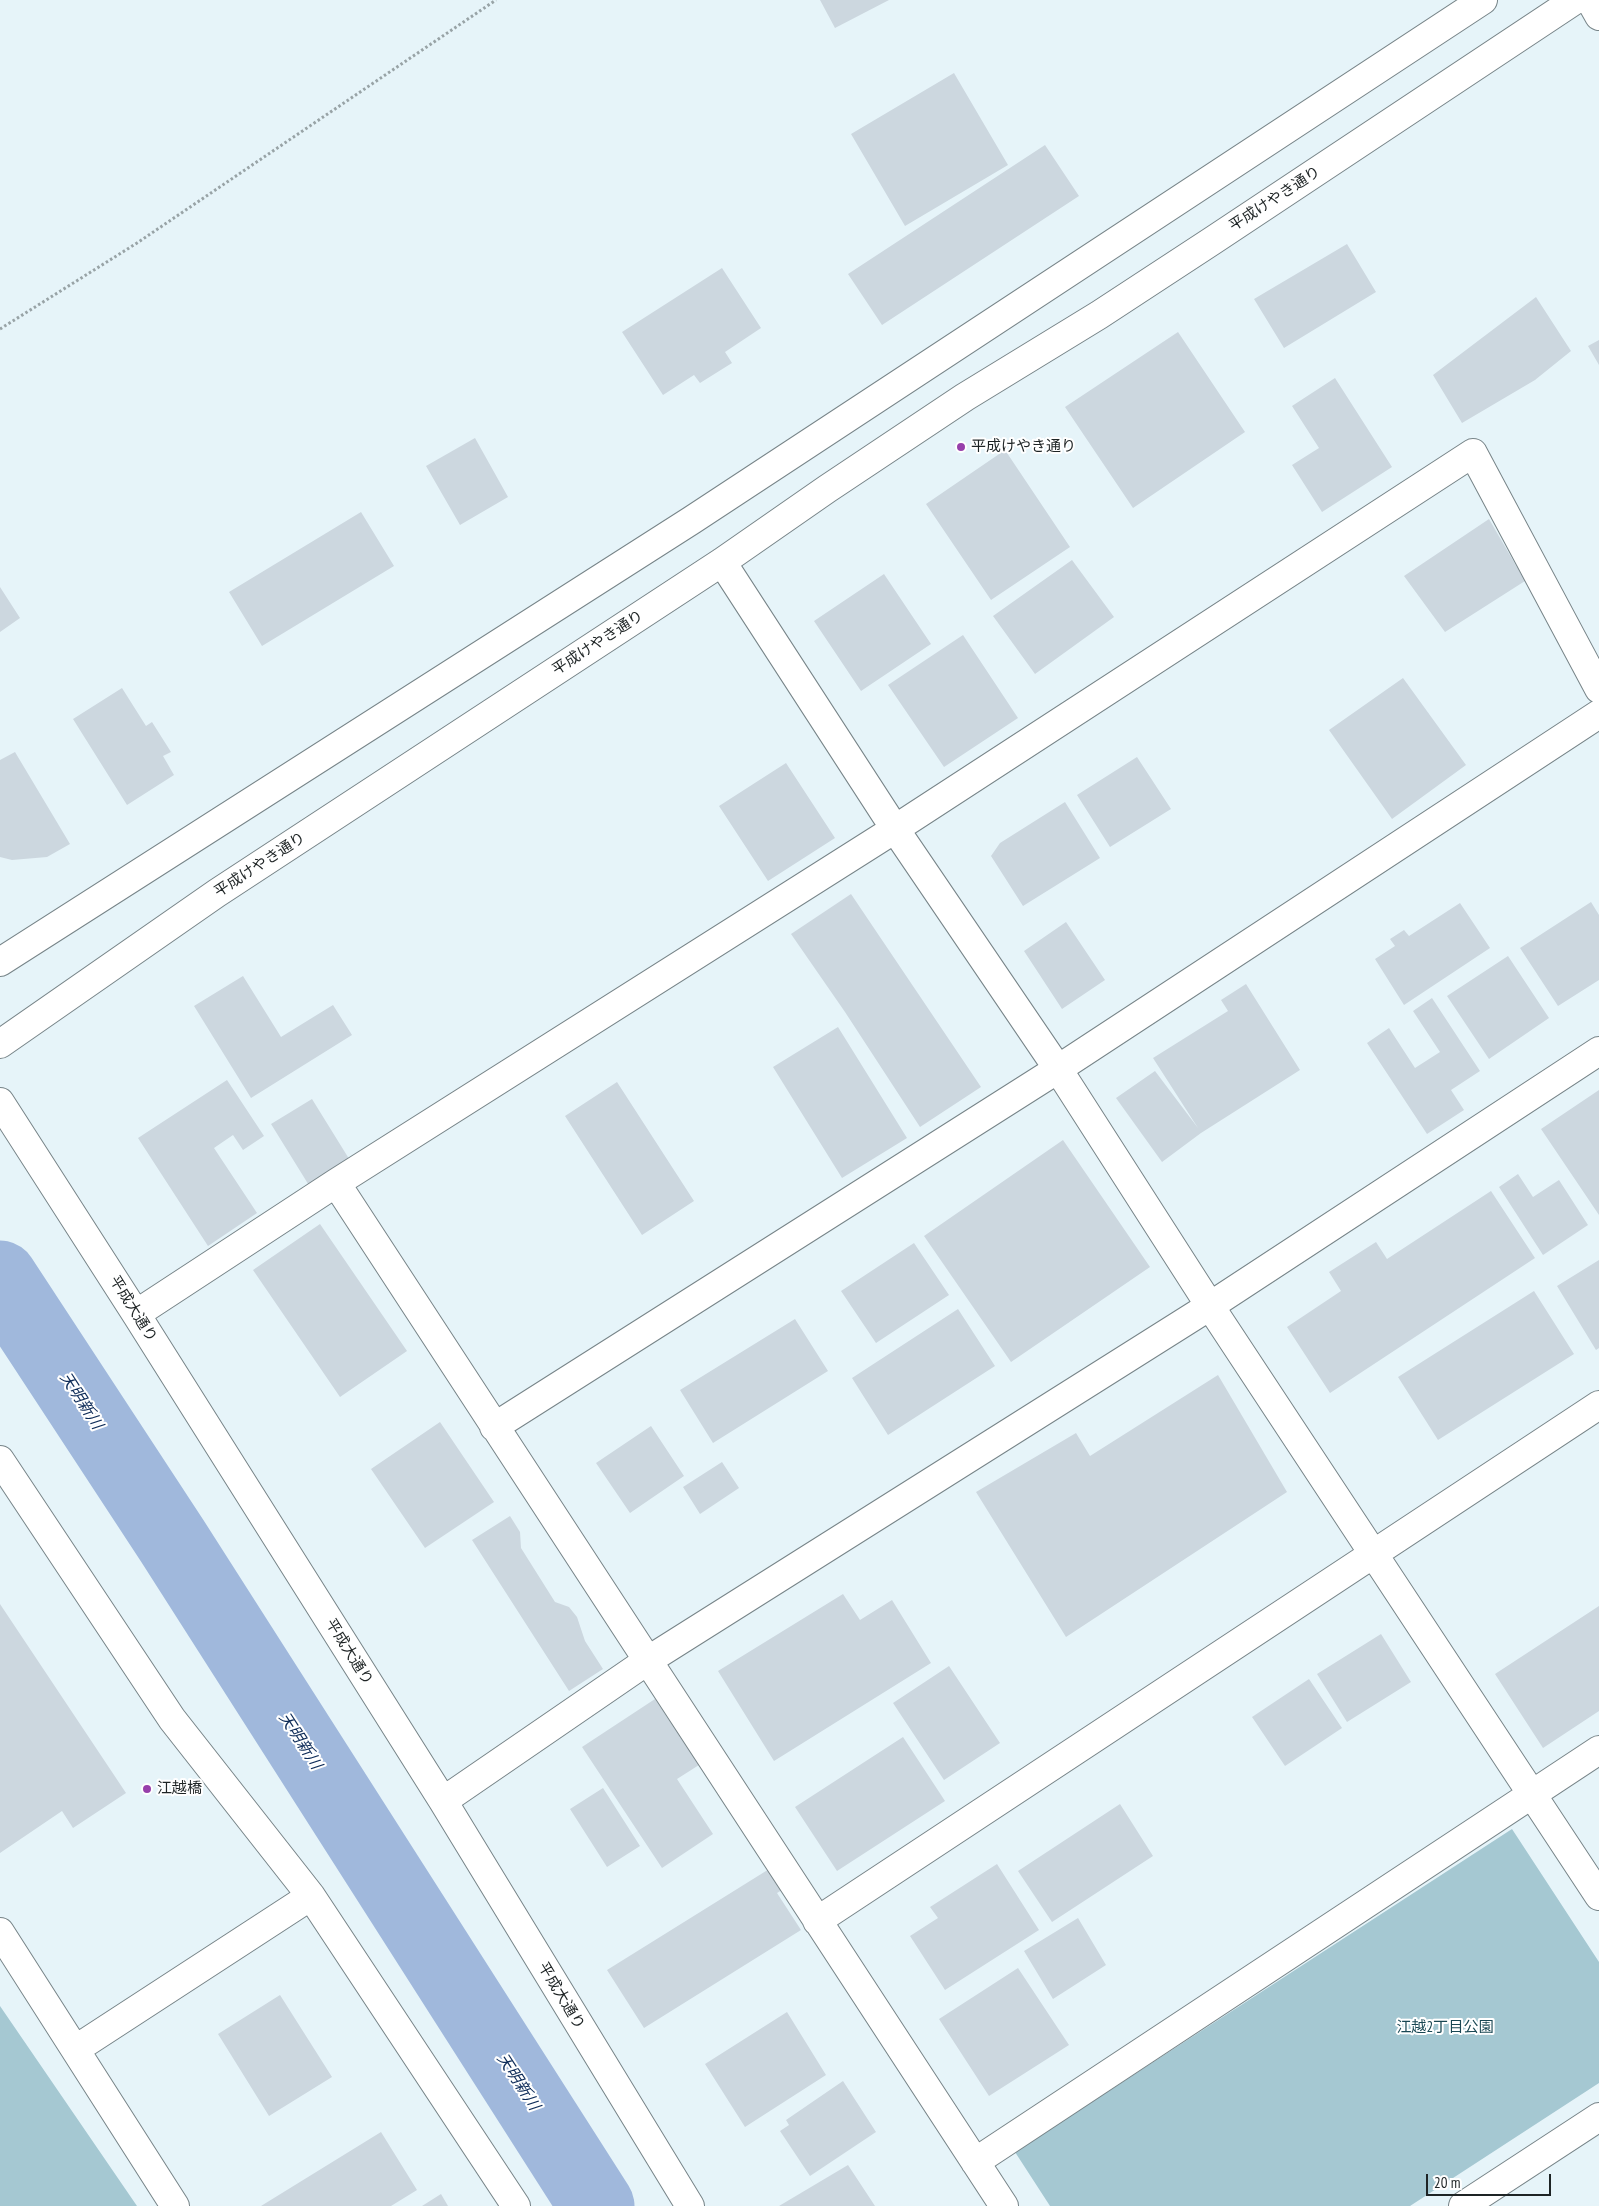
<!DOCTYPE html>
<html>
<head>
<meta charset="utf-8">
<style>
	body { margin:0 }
	#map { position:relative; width:1599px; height:2206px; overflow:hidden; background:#e6f4f9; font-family:"PT Sans Narrow",sans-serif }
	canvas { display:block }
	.scale { position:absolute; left:1426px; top:2174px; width:125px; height:22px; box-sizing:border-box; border:2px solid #1e2425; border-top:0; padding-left:6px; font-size:15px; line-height:18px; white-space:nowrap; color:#1e2425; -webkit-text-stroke:4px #fff; paint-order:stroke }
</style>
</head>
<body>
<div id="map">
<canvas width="1599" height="2206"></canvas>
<div class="scale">20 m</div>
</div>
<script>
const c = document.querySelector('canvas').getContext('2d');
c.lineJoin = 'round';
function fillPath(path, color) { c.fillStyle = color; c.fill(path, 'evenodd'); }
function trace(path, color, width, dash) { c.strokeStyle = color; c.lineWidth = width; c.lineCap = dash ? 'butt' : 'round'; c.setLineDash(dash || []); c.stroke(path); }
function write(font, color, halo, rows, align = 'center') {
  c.font = font + ' "PT Sans Narrow","Noto Sans JP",sans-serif'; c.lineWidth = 4; c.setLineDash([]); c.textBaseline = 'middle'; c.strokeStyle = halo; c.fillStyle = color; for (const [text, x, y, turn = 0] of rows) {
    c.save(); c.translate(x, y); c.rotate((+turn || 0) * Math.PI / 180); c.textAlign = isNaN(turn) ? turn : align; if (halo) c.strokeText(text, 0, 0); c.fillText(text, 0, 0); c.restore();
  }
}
const green = new Path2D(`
	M1512,1829L1599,1962V2083L1410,2206H1050L1015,2152Z
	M0,2006L137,2206H0Z`);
const river = new Path2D(`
	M0,1278L173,1542L597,2206`);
const building = new Path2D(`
	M820,0H889L835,28Z
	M954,73L1008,165L905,226L851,134Z
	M1045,145L1079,196L882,325L848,274Z
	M1347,244L1376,292L1284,348L1254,299Z
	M722,268L761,328L725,352L732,363L700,383L694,375L663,395L622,332Z
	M1536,297L1571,351L1535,380L1462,423L1433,375Z
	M1178,332L1245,432L1133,508L1065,407Z
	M1599,340V365L1588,346Z
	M1335,378L1392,467L1322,512L1292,465L1319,448L1292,406Z
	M475,438L508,497L460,525L426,466Z
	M1005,450L1070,547L991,600L926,504Z
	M361,512L394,566L262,646L229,592Z
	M1489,519L1525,581L1445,632L1404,576Z
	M1072,560L1114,617L1035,674L993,616Z
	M884,574L931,644L861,691L814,621Z
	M0,587L20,618L0,632Z
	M963,635L1018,718L944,767L888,685Z
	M1403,678L1466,765L1392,819L1329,730Z
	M122,688L146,726L152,722L171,752L163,756L174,775L127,805L73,719Z
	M15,752L70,844L47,857L12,860L0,857V760Z
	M1137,757L1171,809L1110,847L1077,795Z
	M786,763L835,838L768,881L719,806Z
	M1065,802L1100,858L1023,906L991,856L1000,843Z
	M851,894L981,1087L920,1127L845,1012L791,934Z
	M1591,902L1599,915V980L1558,1006L1520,948Z
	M1460,903L1490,948L1404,1005L1375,959L1395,946L1390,939L1404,930L1409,936Z
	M1066,922L1105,980L1062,1009L1024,951Z
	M1508,956L1549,1018L1489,1059L1447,996Z
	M243,976L281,1037L333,1005L352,1035L251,1098L194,1006Z
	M1246,984L1300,1070L1201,1133L1162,1162L1116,1098L1155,1071L1198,1128L1153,1058L1228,1011L1221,1000Z
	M1432,998L1480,1071L1451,1090L1464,1110L1427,1134L1367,1043L1389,1028L1415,1068L1440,1052L1413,1011Z
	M838,1027L907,1138L842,1178L773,1067Z
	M227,1080L264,1136L243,1150L233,1135L214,1148L257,1213L208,1246L138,1138Z
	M617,1082L694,1201L642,1235L565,1116Z
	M1599,1090V1215L1541,1129Z
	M312,1099L351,1162L310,1187L271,1124Z
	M1063,1140L1150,1267L1011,1362L924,1236Z
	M1518,1174L1533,1197L1559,1180L1588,1225L1543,1255L1499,1187Z
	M1491,1191L1535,1258L1330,1393L1287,1327L1341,1291L1329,1272L1376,1242L1387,1259Z
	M320,1224L407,1351L340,1397L253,1270Z
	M914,1243L949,1295L876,1343L841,1291Z
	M1599,1260V1348L1596,1350L1557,1286Z
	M1534,1291L1574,1354L1438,1440L1398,1377Z
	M958,1309L995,1366L888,1435L852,1378Z
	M795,1319L828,1371L713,1443L680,1390Z
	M1218,1375L1287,1492L1066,1637L976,1492L1076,1433L1090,1456Z
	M440,1422L494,1502L425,1548L371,1469Z
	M651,1426L684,1476L630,1513L596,1463Z
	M722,1462L739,1488L700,1514L683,1487Z
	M510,1516L520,1532L521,1548L555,1602L569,1607L577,1617L585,1641L603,1669L569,1691L472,1540Z
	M843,1594L860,1620L892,1600L931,1663L774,1761L718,1671Z
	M0,1604L126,1793L73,1828L62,1811L0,1853Z
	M1599,1606V1711L1543,1748L1495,1674Z
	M1381,1634L1411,1682L1347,1722L1317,1674Z
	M949,1666L1000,1743L944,1780L893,1703Z
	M1309,1679L1342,1728L1285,1766L1252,1717Z
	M655,1699L699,1765L677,1779L713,1834L662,1868L582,1747Z
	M903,1737L945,1801L837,1871L795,1807Z
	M603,1788L640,1846L607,1867L570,1809Z
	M1120,1804L1153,1856L1052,1922L1018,1871Z
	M997,1864L1039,1930L945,1990L910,1936L938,1918L930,1907Z
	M774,1866L787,1887L777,1893L801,1930L644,2028L607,1970Z
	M1078,1918L1106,1965L1053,1999L1024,1951Z
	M1018,1968L1069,2045L989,2096L939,2019Z
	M280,1995L332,2077L269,2116L218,2034Z
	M787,2012L826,2075L745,2127L705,2064Z
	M843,2081L876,2132L810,2176L780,2131L789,2125L786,2120Z
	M381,2132L417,2190L391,2206H261Z
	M848,2165L875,2206H779Z
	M441,2194L448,2206H422Z`);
const path = new Path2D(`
	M0,329L137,243L496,0`);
const minor = new Path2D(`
	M1590,0L1599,16
	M722,562L895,829L1058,1069L1210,1306L1599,1896
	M0,962L692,520L1483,0
	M0,1044L217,893L722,562L827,489L965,397L1099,315L1212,241L1575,0
	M0,1102L136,1314L443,1801L690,2206
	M336,1183L1004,2206
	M136,1314L336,1183L895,829L1473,453L1599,689
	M494,1427L1058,1069L1599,714
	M0,1460L172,1719L311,1896L516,2206
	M443,1801L647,1661L1210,1306L1599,1051
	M817,1921L1599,1405
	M0,1932L175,2206
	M76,2049L311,1896
	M975,2162L1599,1750
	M1463,2206L1599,2117`);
const markers = [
	[961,447,5,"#973fab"],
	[147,1789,5,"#973fab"]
];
const streetNames = [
	["平成けやき通り",1275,199,-33],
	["平成けやき通り",598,643,-33],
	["平成けやき通り",260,865,-33],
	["平成大通り",133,1309,58],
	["平成大通り",349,1652,58],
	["平成大通り",561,1996,59]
];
const poiNames = [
	["平成けやき通り",971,447],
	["江越橋",157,1789]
];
const parkNames = [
	["江越2丁目公園",1445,2028]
];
const waterNames = [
	["天明新川",81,1401,57],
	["天明新川",300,1741,57],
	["天明新川",518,2082,57]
];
fillPath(green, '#a5c8d2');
trace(river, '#a0b8dc', 75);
fillPath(building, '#ccd7df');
trace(minor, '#778488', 30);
trace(path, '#98a3a6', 3, [2.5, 2.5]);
trace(minor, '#fff', 28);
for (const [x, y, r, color] of markers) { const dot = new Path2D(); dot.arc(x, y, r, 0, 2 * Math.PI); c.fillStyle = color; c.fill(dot); trace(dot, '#fff', 2); }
write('15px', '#1e2425', '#fff', streetNames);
write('15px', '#1e2425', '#fff', poiNames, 'left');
write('15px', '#194753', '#fff', parkNames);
write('italic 16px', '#0d2b58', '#fff', waterNames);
</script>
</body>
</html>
